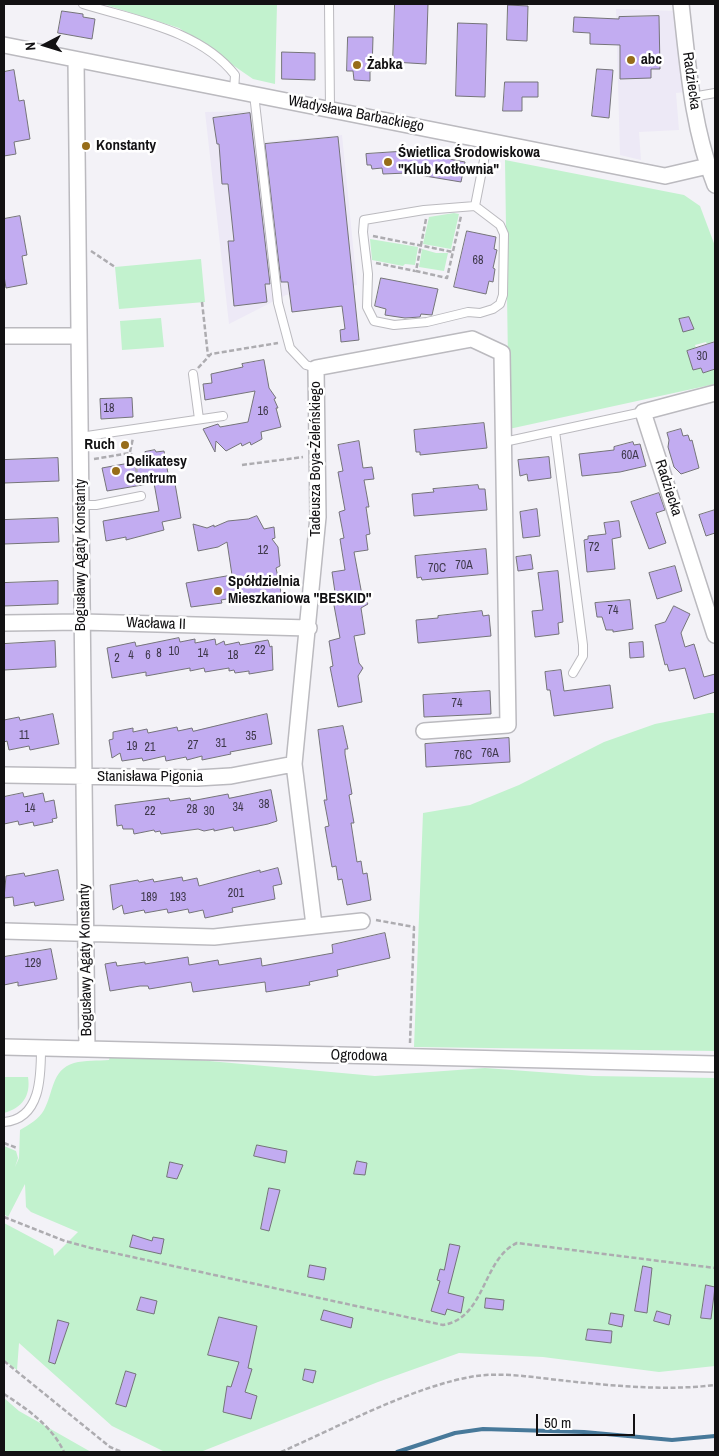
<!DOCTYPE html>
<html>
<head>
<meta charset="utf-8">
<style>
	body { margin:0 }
	#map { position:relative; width:719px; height:1456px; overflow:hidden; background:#f3f2f7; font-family:"Archivo Narrow",sans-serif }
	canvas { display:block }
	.frame { position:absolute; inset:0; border:5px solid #121113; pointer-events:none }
	.north { position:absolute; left:20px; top:20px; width:50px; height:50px; -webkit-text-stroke:4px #fff; paint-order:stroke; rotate:265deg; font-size:14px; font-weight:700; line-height:20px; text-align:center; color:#121113 }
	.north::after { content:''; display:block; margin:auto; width:18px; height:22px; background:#121113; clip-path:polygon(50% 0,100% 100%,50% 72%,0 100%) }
	.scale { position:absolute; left:536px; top:1414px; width:99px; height:22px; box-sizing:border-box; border:2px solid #121113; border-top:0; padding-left:6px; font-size:15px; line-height:18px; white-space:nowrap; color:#121113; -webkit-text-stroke:4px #fff; paint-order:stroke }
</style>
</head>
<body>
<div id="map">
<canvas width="719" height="1456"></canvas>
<div class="frame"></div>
<div class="north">N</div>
<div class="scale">50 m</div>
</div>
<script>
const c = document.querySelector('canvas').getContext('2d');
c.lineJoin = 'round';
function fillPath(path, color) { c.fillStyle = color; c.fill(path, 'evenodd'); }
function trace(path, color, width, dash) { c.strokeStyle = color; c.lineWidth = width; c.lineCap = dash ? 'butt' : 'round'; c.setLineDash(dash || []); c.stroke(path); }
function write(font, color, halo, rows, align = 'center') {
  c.font = font + ' "Archivo Narrow",sans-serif'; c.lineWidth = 5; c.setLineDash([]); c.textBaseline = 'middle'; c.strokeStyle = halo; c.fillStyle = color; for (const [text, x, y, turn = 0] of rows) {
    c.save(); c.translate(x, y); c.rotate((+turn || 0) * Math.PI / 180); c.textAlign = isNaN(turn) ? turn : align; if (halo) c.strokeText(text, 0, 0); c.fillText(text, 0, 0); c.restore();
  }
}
const built = new Path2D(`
	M616,9L676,11L686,92L676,93L679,130L639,132L641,160L620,155Z
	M261,111L263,142L342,135L357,285L286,295L229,324L205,112Z`);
const green = new Path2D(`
	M103,4H277L275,84L253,79L179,28Z
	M505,160L684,195L700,206L715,246V343L714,341L707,344L706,342L695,345L696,348L687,351L693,370L701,368L703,373L715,369V384L509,429Z
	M454,213L459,214L451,249L423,244L429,217Z
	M370,239L418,247L415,265L405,264L403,266L372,260Z
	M422,249L436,253H448L444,271L419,267Z
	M201,259L205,302L119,309L115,267Z
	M161,318L164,347L122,350L120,321Z
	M709,713H715V1051L414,1047L423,813L470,805L519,785L604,742L655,724Z
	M110,1057L176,1058L375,1076L485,1068L593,1076L715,1078V1366L659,1372L543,1357L459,1353L378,1382L203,1451L165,1452L112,1426L19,1343L17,1370L4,1360V1223L53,1249L54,1256L78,1232L31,1212L26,1207L25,1184L8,1217L4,1214V1146L16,1151L18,1158L15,1167L19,1158L20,1130C29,1125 39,1119 44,1110C54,1092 51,1070 74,1063C85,1060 98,1061 109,1060Z
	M4,1077H28C31,1096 22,1108 4,1113Z
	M4,1398L19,1411L91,1452H4Z`);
const stream = new Path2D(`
	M397,1452L455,1433L483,1429L584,1432L672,1440L715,1436`);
const building = new Path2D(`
	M395,4H428L426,64L393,62Z
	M508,5L528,6L527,41L507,40Z
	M62,11L83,14V17L95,19L92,39L58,33Z
	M659,16L660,69H651V78L620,79V45L590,44V33L573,32L574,17L619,19V17Z
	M458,23L487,24L485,97L456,96Z
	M348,37H373L372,71H370V81L354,80L353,71H347Z
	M282,52L315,53V80L282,79Z
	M597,69L613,70L609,118L592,116Z
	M14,70L19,101L24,100L30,139L14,142L16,154L4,156V72Z
	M505,82H538V97H522V111H503Z
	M250,113L270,284H265L267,302L234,306L228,241H234L228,184H222L219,144H217L213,118Z
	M338,137L359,340L341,342L340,330L345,329L342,306L292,312L288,282H281L265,144Z
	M407,151L465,162L461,182L407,173L383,174L382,168L372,169L371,165H367L366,154Z
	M20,216L27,255L22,256L27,284L6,288L4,276V219Z
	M467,231L496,237L494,249L497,250L493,268L495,269L493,282L489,281L486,294L454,287Z
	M381,278L438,289L432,315L421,314L420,317L405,318L385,315L386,309L375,306Z
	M689,317L694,329L683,332L679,319Z
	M715,342V369L703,373L701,368L693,370L687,351Z
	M264,360L269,388L276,398L274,399L278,408H276L281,427L261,432L262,439L251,445L250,442L242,446L241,443L226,451L216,441L215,452L203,429L218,424L220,427L248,422L255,391L205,400L203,384L212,383L211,374L243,367L242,364Z
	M132,398L133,417L101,419L100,399Z
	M484,423L487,448L420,455V452H416L414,430Z
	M681,429L683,436L688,435L690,441L692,440L699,468L681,474L674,467L668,447L669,440L667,433Z
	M359,441L363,468L372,467L374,479L364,480L369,507H366L370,534L366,535L368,550L354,552L362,595L368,604L361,608L365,634L354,636L359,663L363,668L358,676L362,702L338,707L330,667L333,666L329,641L340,638L333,600L336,599L332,572L345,570L340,539L344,538L339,512L345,510L338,472L343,471L338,445Z
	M633,442L634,445L640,444L646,466L620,472L582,476L579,454L614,450V447Z
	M155,450L156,452L164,451L169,479L174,478L181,518L162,522L164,530L126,540V537L106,541L103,521L159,511L154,483L107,491L102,468L146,460L145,452Z
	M549,457L551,478L528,481L527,474L520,476L518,460Z
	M58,458L59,481L4,483V460Z
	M478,485L479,489H485L487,510L414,516L412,494L434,492L433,489Z
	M659,493L665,510L656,513L666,543L649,549L631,502Z
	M537,509L540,536L523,538L520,512Z
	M715,510V533L706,536L699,515Z
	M257,516L264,529L274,527L275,538L272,539L278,547L280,566L276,568L282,597L262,601L261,593L221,600L222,603L191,607L186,583L232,575L227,542L218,547L198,551L193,524L207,528L214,525V527L228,521L248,519Z
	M58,518L59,542L4,544V520Z
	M619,521L621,537L612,539L615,569L587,572L584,540L588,539V536L606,534L604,523Z
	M486,549L488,574L422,580L421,577L417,578L415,556Z
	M531,555L533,569L518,571L516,557Z
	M675,566L682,591L657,599L649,573Z
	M558,571L563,622L558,623L559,634L535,637L532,611L543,610L538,573Z
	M58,581V604L4,606V583Z
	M630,600L633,629L613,632V630H606L602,617H597L595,603Z
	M674,606L690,614L681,633L685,647L694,644L704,677L715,674V692L694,699L685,668L669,671L667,664L665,665L655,625L665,622Z
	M482,611L483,616L489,615L491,636L418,643L416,620L438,618V616Z
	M179,638L180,642L195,639V643L215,639L216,645L224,641L225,645L239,642L240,645L268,640L270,647L272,646L273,670L249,674V671L235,673L234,670L229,671V668L205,672L204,668L190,671V668L146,676V672L112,678L107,648L135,642L136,646Z
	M55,641L56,667L4,670V644Z
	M643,642L644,657L630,658L629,643Z
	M561,670L564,691L610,685L613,708L554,716L550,690H547L545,672Z
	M490,691L491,714L424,717L423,695Z
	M53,714L59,744L30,750L29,746L9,750L7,741L4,742V720L19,717L20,720Z
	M267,714L272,744L230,752L231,754L202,760V756L187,760L186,757L166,761L165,756L143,761L142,758L122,761L120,753L112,758L109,740L113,739V732L133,728V732L147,729L148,733L177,727L178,731L192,728L193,731Z
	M343,726L348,749H345V754L352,794L349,795L354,823H351L357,862L361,861L363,874L367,873L371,900L347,905L342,879L338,880L336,866L332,867L325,827L329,826L324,800H327L318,730Z
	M509,738L510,762L426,767L425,744Z
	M271,790L277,821L268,824L234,831L233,827L214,831V829L204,831L198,829L161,834L160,831L155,832L154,830L134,834L133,829H123L122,825L117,826L115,805L169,798L170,801L190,798L191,801L228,794L229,798Z
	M23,793L24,797L43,793L45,802L54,800L57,818L52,819L53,822L34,826L33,822L19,825L18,821L4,824V797Z
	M278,868L282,884L273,886L275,899L232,908L233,912L205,918L203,910L189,913L188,909L168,913L167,909L145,913L144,910L124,914L122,905L113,910L110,885L138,880L139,882L153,879L154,882L182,877L183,881L197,878L199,886L260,870V872Z
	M58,870L64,900L35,906L34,902L14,906L13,897L4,898L6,876L24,873L25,876Z
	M385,933L390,958L337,970L338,976L309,982L310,985L266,992L265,982L193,992L191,982L149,989L148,986H140L110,991L105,964L116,962L117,966L145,962V964L188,957L189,965L218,960L219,965L261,958L262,966L333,953L332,945Z
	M51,949L57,979L18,986V982L4,985V957Z
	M257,1145L287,1151L285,1163L254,1156Z
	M357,1161L367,1163L365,1175L354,1174Z
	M170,1162L183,1165L177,1179L167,1177Z
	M269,1188L280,1190L269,1231L261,1229Z
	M133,1235L152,1241L153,1237L164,1239L161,1254L130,1247Z
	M450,1244L460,1246L448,1293L464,1297L461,1313L447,1309L445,1315L431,1311L440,1281L437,1280L440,1269L444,1270Z
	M310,1265L326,1268L324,1280L308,1277Z
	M643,1266L652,1268L647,1313L635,1311Z
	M706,1285L715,1287L711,1319L701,1318Z
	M141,1297L157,1301L154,1314L137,1310Z
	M486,1298L504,1300L503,1310L485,1308Z
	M324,1310L353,1318L351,1328L321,1320Z
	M657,1311L671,1315L669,1325L654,1321Z
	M611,1313L624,1315L622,1327L609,1324Z
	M219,1317L257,1326L248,1368L252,1369L245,1392L257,1396L251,1419L223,1412L227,1386L231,1387L239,1362L208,1355Z
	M58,1320L69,1323L55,1364L49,1362Z
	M588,1329L612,1331L611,1343L586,1340Z
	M305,1369L316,1371L313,1383L303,1380Z
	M126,1371L136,1374L126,1407L116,1404Z`);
const path = new Path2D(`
	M426,219L416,271L447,278L461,216
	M373,236L453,252
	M91,251L115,267
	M376,263L415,271
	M202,302L208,356
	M198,368L211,354L278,343
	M130,452L133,438
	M94,459L130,453L134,457L138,479
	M242,465L303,457
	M376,920L414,927L410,1043
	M4,1143L17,1148
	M4,1217L65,1241L91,1248L443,1325C486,1318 482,1259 517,1243L715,1268
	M4,1361L110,1447L122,1452
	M4,1394C27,1409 52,1426 64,1452
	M281,1452C338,1427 416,1385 476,1376C505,1372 538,1378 567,1381C616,1386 666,1391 715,1385`);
const lane = new Path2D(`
	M83,4C134,20 200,30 235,75L234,91
	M329,4L330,110
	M254,94L278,303L290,348L306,365L316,368
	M692,97L715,93
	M475,206L424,210L364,220L363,232L368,274L367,307L374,321L394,325L427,322L468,312L480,313L493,309L500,304L503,295L504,234L500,225L475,206L488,140
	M193,374L199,419
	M555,431L583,645V656L573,673
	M80,437L223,416
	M504,442L643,412
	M81,505H96L141,496
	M4,1122C41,1119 41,1076 41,1048`);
const street = new Path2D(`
	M681,4C688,65 692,127 715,185
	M4,45L665,176L708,166
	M76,60L87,1049
	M4,336H79
	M715,393L643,412L715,635
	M4,623L82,622L309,628
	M4,775L197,778L231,776L294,764
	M314,925L294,764L318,517L316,368L472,339L502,353L508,725L424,731
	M4,931L214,937L362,921
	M4,1047L715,1064`);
const markers = [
	[631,60,5,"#976d19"],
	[357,65,5,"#976d19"],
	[86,146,5,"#976d19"],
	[388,162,5,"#976d19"],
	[125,445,5,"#976d19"],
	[116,471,5,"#976d19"],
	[218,591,5,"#976d19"]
];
const numberNames = [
	["68",478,261],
	["30",702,357],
	["18",109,409],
	["16",263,412],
	["60A",630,456],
	["72",594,548],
	["12",263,551],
	["70A",464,566],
	["70C",437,569],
	["74",613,611],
	["22",260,651],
	["10",174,652],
	["8",159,654],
	["14",203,654],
	["4",131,656],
	["6",148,656],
	["18",233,656],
	["2",117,659],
	["74",457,704],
	["11",24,736],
	["35",251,737],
	["31",221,744],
	["27",193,746],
	["19",132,747],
	["21",150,748],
	["76A",490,754],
	["76C",463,756],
	["38",264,805],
	["34",238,808],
	["14",30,809],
	["28",192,810],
	["22",150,812],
	["30",209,812],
	["201",236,894],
	["189",149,898],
	["193",178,898],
	["129",33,964]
];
const poiNames = [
	["abc",641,60],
	["Żabka",367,65],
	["Konstanty",96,146],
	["Świetlica Środowiskowa",398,153],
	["\"Klub Kotłownia\"",398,170],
	["Ruch",115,445,"right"],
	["Delikatesy",126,462],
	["Centrum",126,479],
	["Spółdzielnia",228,582],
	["Mieszkaniowa \"BESKID\"",228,599]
];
const streetNames = [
	["Radziecka",691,81,82],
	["Władysława Barbackiego",356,114,11],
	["Tadeusza Boya-Żeleńskiego",316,459,-90],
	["Radziecka",668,488,72],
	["Bogusławy Agaty Konstanty",81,555,-90],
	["Wacława II",156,624,2],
	["Stanisława Pigonia",150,777],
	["Bogusławy Agaty Konstanty",86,960,-91],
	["Ogrodowa",359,1056,1]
];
fillPath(built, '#ede9f6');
fillPath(green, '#c2f2ce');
trace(stream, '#47799a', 4);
fillPath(building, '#c2acf1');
trace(building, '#757479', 1);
trace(lane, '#bbbabf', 10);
trace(street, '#bbbabf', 18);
trace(path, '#adacb0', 2.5, [5, 2.5]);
trace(lane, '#fff', 8);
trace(street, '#fff', 15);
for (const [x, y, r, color] of markers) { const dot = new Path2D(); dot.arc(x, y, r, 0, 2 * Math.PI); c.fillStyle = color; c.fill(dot); trace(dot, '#fff', 2); }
write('12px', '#3e384a', null, numberNames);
write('bold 15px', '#121113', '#fff', poiNames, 'left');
write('15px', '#121113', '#fff', streetNames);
</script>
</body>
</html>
